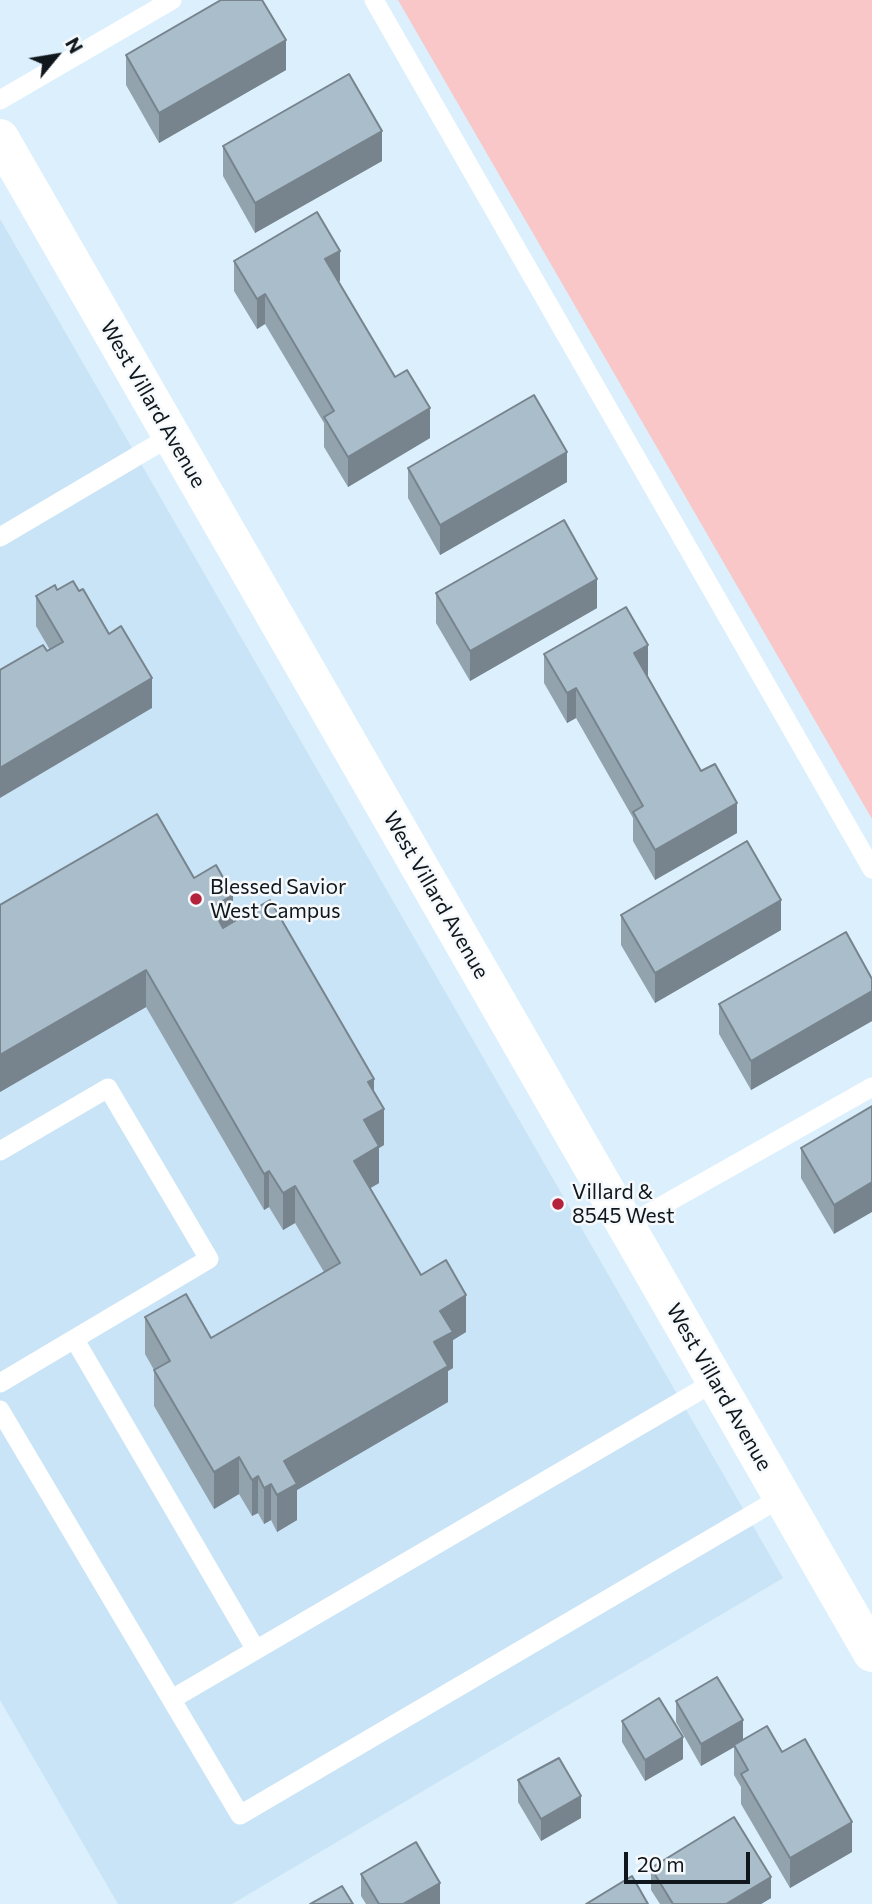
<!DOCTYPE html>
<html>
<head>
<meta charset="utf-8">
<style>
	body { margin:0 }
	#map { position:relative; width:872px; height:1904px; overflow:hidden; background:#dbeffc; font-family:Commissioner,sans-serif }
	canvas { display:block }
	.north { position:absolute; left:21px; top:21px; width:70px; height:70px; -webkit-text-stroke:5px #f5f9fc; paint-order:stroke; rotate:60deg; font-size:19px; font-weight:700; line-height:28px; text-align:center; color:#10171c }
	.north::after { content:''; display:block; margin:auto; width:24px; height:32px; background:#10171c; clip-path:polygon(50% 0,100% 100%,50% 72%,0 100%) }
	.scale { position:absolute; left:624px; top:1852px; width:126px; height:32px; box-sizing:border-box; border:4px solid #10171c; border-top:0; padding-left:9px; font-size:21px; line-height:24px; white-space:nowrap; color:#10171c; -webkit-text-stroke:5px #f5f9fc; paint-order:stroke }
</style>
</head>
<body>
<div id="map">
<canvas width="872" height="1904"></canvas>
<div class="north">N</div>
<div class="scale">20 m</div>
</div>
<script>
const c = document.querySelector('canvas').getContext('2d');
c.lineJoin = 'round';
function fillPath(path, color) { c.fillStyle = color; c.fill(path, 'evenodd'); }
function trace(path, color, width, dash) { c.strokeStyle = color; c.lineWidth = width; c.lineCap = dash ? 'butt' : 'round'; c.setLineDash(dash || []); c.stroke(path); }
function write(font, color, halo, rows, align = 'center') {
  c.font = font + ' Commissioner,sans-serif'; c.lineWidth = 5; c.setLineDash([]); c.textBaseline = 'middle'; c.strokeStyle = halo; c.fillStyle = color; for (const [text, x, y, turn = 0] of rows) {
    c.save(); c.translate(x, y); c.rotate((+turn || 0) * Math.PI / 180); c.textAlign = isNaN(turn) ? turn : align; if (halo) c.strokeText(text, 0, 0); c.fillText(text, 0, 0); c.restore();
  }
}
const built = new Path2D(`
	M0,219L783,1578L232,1904H118L0,1700Z`);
const green = new Path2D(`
	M398,0H872V819Z`);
const service = new Path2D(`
	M374,0L872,869
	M0,100L172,0
	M0,537L171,436
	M0,1151L108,1088L209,1259L0,1383
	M626,1226L872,1087
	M75,1340L256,1650
	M0,1410L240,1815L782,1497
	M172,1699L716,1381`);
const tertiary = new Path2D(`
	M0,138L872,1653`);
const wall = new Path2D(`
	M126,55L286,70L159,143L126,85Z
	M223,146L382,161L255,233L223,176Z
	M234,261L340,281L338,282L430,438L348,487L324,447V423L265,324L257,329L234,291Z
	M408,468L567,482L440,555L408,498Z
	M57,590L79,591L109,634L152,708L47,651L50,650L36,626V596Z
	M436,593L597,608L470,681L436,623Z
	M544,654L648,675L647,676L737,833L655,880L633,841V818L576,718L567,723L544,683Z
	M194,878L233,922L374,1091L384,1145L379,1148V1183L370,1188L421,1275L466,1332L453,1340V1368L448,1371V1402L297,1490V1520L277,1532L271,1520L264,1524L258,1513L252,1516L239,1494L214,1509L154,1406V1370L145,1354V1317L211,1338L324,1272L295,1223L283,1230L269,1207L264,1210L146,1007L0,1092Z
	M621,915L781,930L655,1003L621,945Z
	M872,979V1021L751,1090L719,1034V1004Z
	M872,1106L834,1234L801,1178V1148Z
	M676,1701L743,1740L782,1752L852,1852L790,1888L741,1804V1787L734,1775V1747L701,1766L676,1722Z
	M622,1721L683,1759L645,1781L622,1742Z
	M518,1780L581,1818L541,1841L518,1802Z
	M651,1868L771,1898L761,1904H660L651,1890Z
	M361,1874L440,1904H366L361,1896Z`);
const shadedWall = new Path2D(`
	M286,40V70L159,143V113Z
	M382,131V161L255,233V203Z
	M340,251V281L325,289V259Z
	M265,294V324L257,329V299Z
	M430,408V438L348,487V457Z
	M567,452V482L440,555V525Z
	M597,579V608L470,681V651Z
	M648,645V675L634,683V653Z
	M152,678V708L0,798V768Z
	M576,688V718L567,723V693Z
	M737,803V833L655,880V850Z
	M233,895V931L212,944V907Z
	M781,900V930L655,1003V973Z
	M146,970V1007L0,1092V1055Z
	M872,991V1021L751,1090V1061Z
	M374,1079V1115L384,1109V1145L379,1148V1183L354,1198V1161L364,1120L368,1082Z
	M269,1171V1207L264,1210V1174Z
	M872,1182V1212L834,1234V1205Z
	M295,1186V1223L283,1230V1193Z
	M466,1295V1332L453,1340V1368L448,1371V1402L297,1490V1520L277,1532V1495L284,1461L434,1342L440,1311Z
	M239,1457V1494L214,1509V1472Z
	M258,1476V1513L252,1516V1480Z
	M271,1484V1520L264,1524V1488Z
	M743,1720V1742L701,1766V1744Z
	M683,1737V1759L645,1781V1760Z
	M581,1796V1818L541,1841V1819Z
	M852,1822V1852L790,1888V1858Z
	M771,1877V1898L761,1904H726Z
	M440,1883V1904H403Z`);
const building = new Path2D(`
	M221,0H262L286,40L159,113L126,55Z
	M349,74L382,131L255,203L223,146Z
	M317,212L340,251L325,259L395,377L407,370L430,408L348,457L324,417L334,411L265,294L257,299L234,261Z
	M534,395L567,452L440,525L408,468Z
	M564,520L597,579L470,651L436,593Z
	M73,581L79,591L83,589L109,634L121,626L152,678L0,768V670L43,645L47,651L63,642L36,596L55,585L57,590Z
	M626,607L648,645L634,653L701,771L715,764L737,803L655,850L633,812L643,806L576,688L567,693L544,654Z
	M157,814L194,878L216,865L233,895L212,907L223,928L270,900L374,1079L368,1082L384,1109L364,1120L379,1146L354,1161L421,1275L446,1260L466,1295L440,1311L453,1332L434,1342L448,1366L284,1461L297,1484L277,1495L271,1484L264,1488L258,1476L252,1480L239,1457L214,1472L154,1370L170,1361L145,1317L186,1294L211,1338L340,1263L295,1186L283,1193L269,1171L264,1174L146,970L0,1055V905Z
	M747,841L781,900L655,973L621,915Z
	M846,932L872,979V991L751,1061L719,1004Z
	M872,1106V1182L834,1205L801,1148Z
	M717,1677L743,1720L701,1744L676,1701Z
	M659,1698L683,1737L645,1760L622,1721Z
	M767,1726L782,1752L805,1739L852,1822L790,1858L741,1774L748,1770L734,1745Z
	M559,1758L581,1796L541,1819L518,1780Z
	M734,1817L771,1877L726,1904H673L651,1868Z
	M416,1842L440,1883L403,1904H379L361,1874Z
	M632,1876L648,1904H586Z
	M342,1886L353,1904H310Z`);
const markers = [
	[196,899,7,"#b5223c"],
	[558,1204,7,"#b5223c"]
];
const streetNames = [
	["West Villard Avenue",153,404,60],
	["West Villard Avenue",436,895,60],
	["West Villard Avenue",719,1387,60]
];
const poiNames = [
	["Blessed Savior",210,887],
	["West Campus",210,911],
	["Villard &",572,1192],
	["8545 West",572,1216]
];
fillPath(built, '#c9e4f6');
fillPath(green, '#f9c7c7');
trace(service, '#fff', 19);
trace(tertiary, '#fff', 38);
fillPath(wall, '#92a3ae');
fillPath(shadedWall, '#77848d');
fillPath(building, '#aabdca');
trace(building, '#77848d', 2);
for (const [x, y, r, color] of markers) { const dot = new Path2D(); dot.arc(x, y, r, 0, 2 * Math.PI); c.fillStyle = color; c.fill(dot); trace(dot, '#f5f9fc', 2.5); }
write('21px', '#10171c', '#f5f9fc', streetNames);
write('21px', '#10171c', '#f5f9fc', poiNames, 'left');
</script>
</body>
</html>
